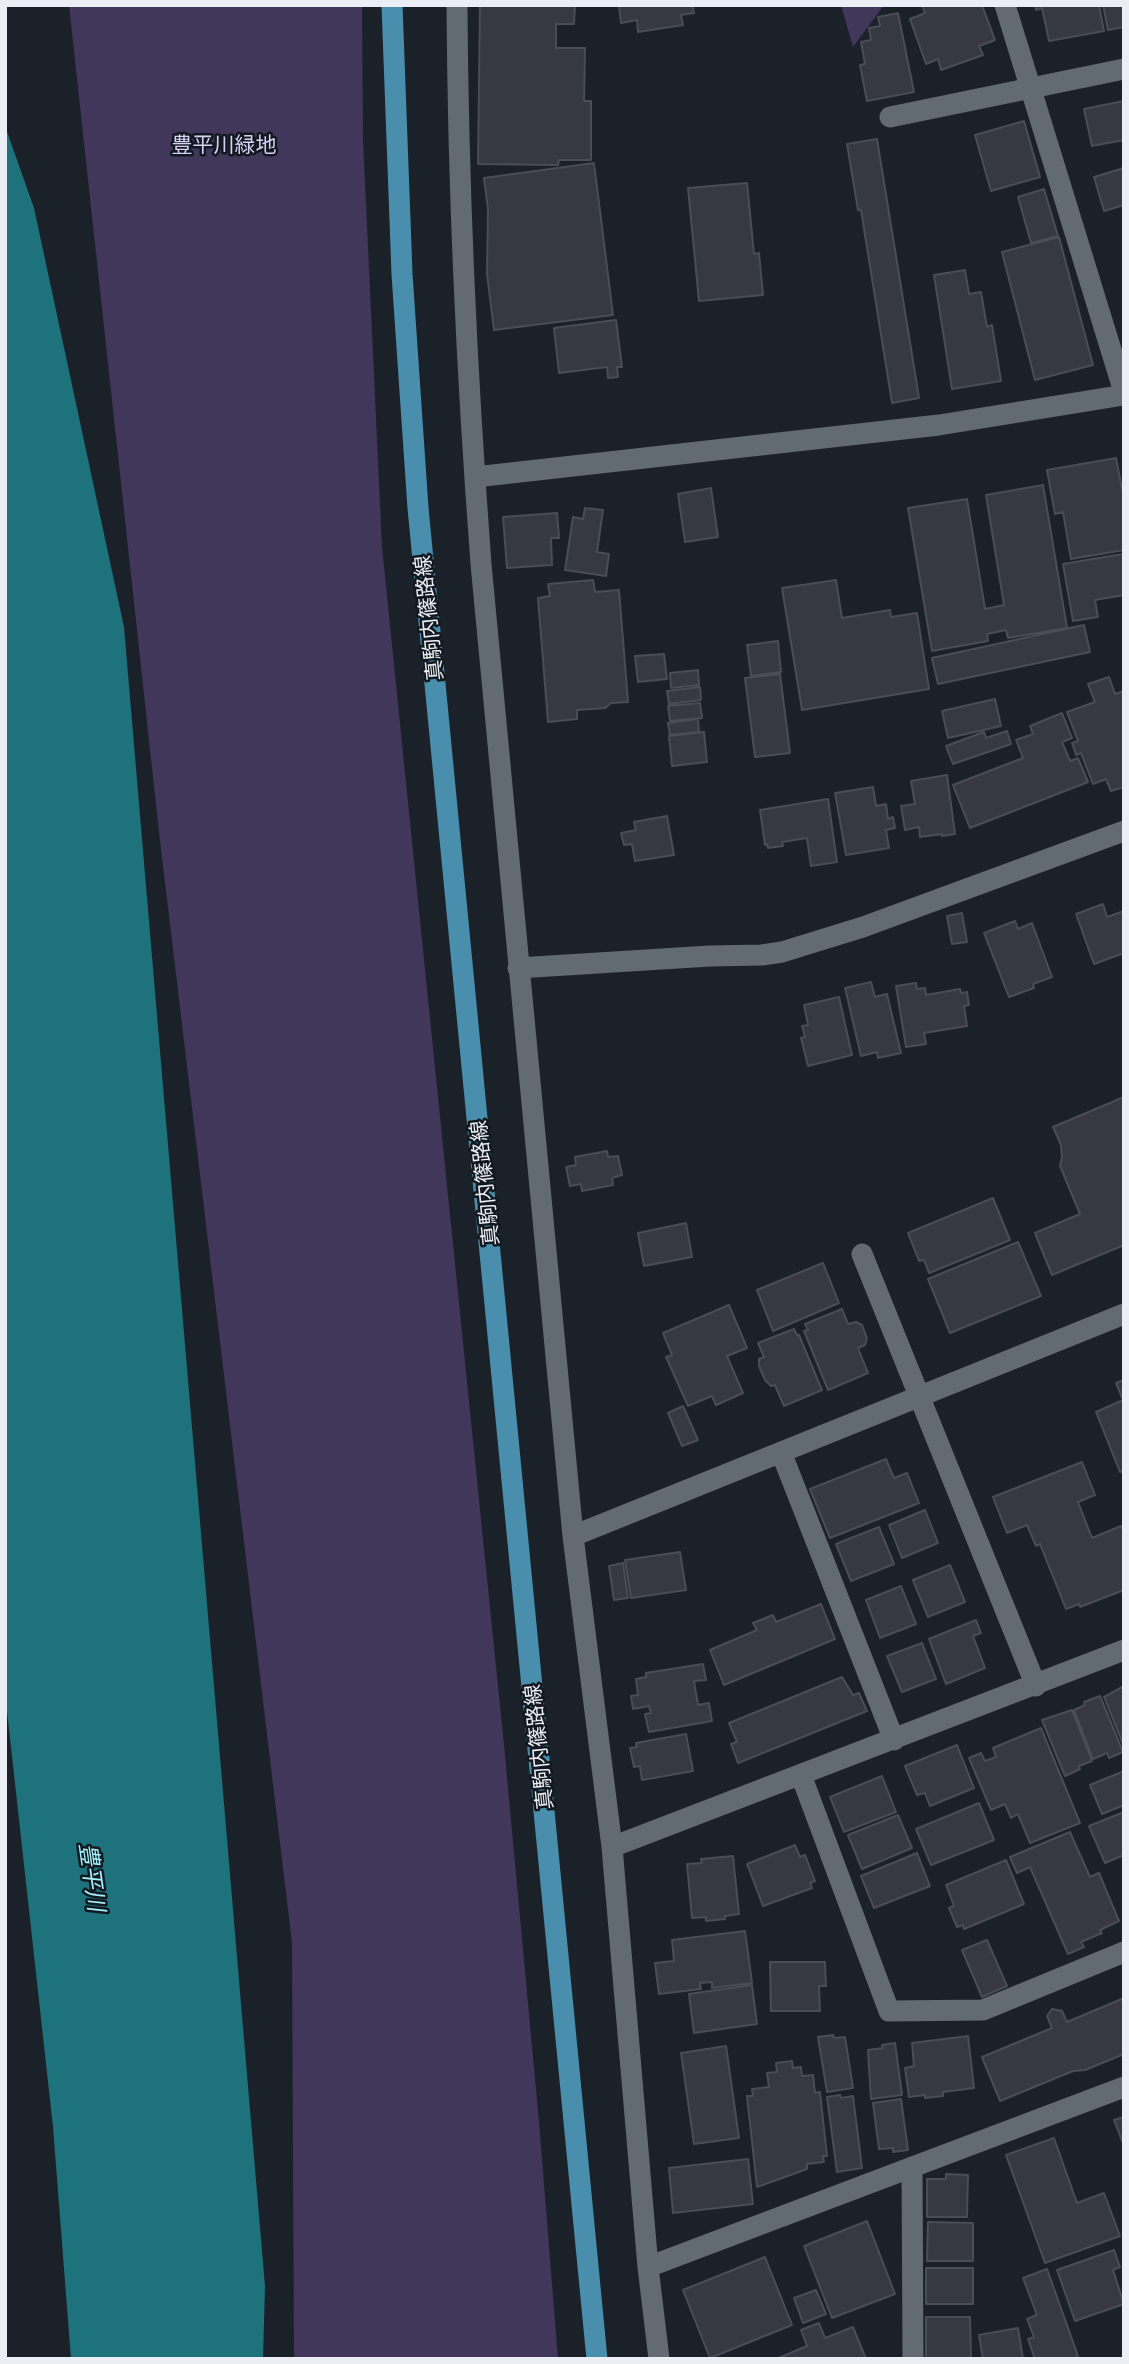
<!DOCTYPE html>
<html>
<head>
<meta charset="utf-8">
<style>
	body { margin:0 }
	#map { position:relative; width:1129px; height:2364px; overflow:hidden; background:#1b2129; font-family:Ubuntu,sans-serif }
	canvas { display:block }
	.frame { position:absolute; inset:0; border:7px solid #ebeff5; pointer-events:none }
</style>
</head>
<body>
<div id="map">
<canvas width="1129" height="2364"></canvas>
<div class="frame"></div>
</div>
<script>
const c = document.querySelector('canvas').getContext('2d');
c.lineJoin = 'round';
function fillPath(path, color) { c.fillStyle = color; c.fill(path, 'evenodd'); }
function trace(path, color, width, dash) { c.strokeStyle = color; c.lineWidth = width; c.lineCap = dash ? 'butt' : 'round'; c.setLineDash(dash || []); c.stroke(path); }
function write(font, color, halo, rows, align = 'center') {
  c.font = font + ' Ubuntu,"Noto Sans JP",sans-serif'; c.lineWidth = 5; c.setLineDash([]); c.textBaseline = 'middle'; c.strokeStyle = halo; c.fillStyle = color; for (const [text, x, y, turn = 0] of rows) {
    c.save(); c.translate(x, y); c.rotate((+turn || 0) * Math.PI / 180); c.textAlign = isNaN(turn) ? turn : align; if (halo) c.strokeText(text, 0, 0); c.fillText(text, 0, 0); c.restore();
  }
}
const green = new Path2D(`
	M69,5H362L363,140L382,547L504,1745L539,2122L558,2359H294L292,1943L159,832Z
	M841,5H884L853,47Z`);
const water = new Path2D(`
	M5,126L34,208L124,627L265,2286L263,2359H71L53,2127L5,1693Z`);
const building = new Path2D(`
	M480,5H575L574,24H556V48H585L584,101H591V160H559L558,165L478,164Z
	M619,5H692L694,13L681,15L683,25L638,32L637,20L621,23Z
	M922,5H982L995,40L979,46L983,55L941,70L938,59L926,64L910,19L925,13Z
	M1035,5H1099L1104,31L1049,41L1042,8L1036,10Z
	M1103,5H1124V27L1108,30Z
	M898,13L914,92L867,101L860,65L865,64L861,42L871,40L869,28L880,26L878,17Z
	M1124,101V140L1092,146L1084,109Z
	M1024,121L1040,177L991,191L975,135Z
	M877,139L919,398L892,403L861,210H858L847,144Z
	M594,163L613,315L494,330L487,274L488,209L484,178Z
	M1124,168V205L1104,211L1094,177Z
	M747,183L754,254L759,253L763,295L699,301L688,188Z
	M1044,189L1058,236L1031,243L1018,197Z
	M1059,237L1093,365L1035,380L1002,252Z
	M965,270L969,294L981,292L987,327L992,325L1001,381L952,389L934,275Z
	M616,320L622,367H617L618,377L608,378L607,367L559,373L554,328Z
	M1116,458L1124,499V550L1071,559L1063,512L1055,514L1047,470Z
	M1043,485L1067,628L1008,638L1006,630L987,634L988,641L932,651L908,508L967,499L985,609L1004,605L986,495Z
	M711,488L718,537L685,542L678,494Z
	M585,508L603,510L597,552L609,554L606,576L565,570L573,517L583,519Z
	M557,513L559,538H551L552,565L507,568L503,517Z
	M1123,554L1124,595L1095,600L1098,617L1073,621L1063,564Z
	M593,580L595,592L619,590L628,702L611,703L605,708L577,710V719L548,722L538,598L550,596L548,584Z
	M836,580L842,618L890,610L891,617L917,613L929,689L802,710L782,588Z
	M1084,625L1090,652L938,684L932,658Z
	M778,641L781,672L751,676L747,645Z
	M664,654L667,679L638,682L635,656Z
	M698,670L699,685L671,688L670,673Z
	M780,674L790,753L755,757L745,678Z
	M1109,677L1115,694L1124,691V787L1111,791L1106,779L1093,784L1081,753L1076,755L1072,743L1078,741L1067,712L1095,702L1088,684Z
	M700,687L701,700L669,704L667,691Z
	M995,699L1001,726L948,738L942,711Z
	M700,703L702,718L670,721L668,706Z
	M1062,713L1072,738L1062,742L1070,761L1078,758L1088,782L970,828L953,785L1023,758L1016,740L1033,734L1030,726Z
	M698,719L699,732L670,735L668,723Z
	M1007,731L1011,744L953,764L946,746L984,732L986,738Z
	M704,732L707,762L672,766L669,736Z
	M947,775L955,834L942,836V834L920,837L919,827L905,830L901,806L915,804L911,781Z
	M873,787L876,806L886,804L888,819L893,817L895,828L886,830L889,848L846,855L835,793Z
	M828,799L837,862L811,866L807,838L782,842L783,846L768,848L767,844L765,845L760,810Z
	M667,816L674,855L635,861L632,844L624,845L621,833L636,830L634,822Z
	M1103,904L1107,917L1124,911V953L1094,964L1076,914Z
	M962,913L967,942L952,944L947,916Z
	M1015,921L1018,929L1032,923L1052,977L1033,984L1034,988L1009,997L984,933Z
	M871,982L875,997L887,994L901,1053L878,1058L877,1052L861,1056L845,988Z
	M916,983L917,989L925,988L926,995L960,989L961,993L967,992L969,1005L964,1006L967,1026L924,1033L926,1044L906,1047L896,986Z
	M839,997L852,1055L808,1066L801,1038L805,1037L802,1026L808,1025L804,1005Z
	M1124,1097V1245L1052,1275L1035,1233L1080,1214L1060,1166L1062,1157L1061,1145L1053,1127Z
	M607,1151L608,1157L618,1156L622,1175L612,1178L613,1185L582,1191L581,1184L570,1186L566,1167L576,1165L575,1157Z
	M993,1198L1010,1240L929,1273L924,1260L919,1261L908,1233Z
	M686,1223L692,1257L644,1266L638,1233Z
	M1018,1242L1041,1296L950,1333L928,1279Z
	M823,1263L839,1303L773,1331L757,1290Z
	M729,1305L747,1348L727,1356L743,1393L716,1405L712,1396L688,1406L666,1357L672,1355L663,1333Z
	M842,1309L848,1324L856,1322L862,1325L867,1338L865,1345L858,1348L868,1373L828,1390L804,1331L808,1330L805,1324Z
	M794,1329L797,1335H799L822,1390L784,1406L775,1385L771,1386L765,1380L759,1366V1359L764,1357L758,1343Z
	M1124,1380V1471L1120,1472L1096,1412L1123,1400L1116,1383Z
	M683,1406L698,1440L682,1446L668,1413Z
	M886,1459L894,1478L907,1473L919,1503L830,1538L810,1489Z
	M1082,1462L1095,1495L1078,1502L1092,1538L1121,1526L1124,1532V1590L1080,1607L1079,1604L1066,1609L1040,1544L1036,1546L1027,1525L1007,1533L993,1497Z
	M925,1510L938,1543L902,1558L889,1525Z
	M879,1527L894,1564L851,1581L836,1544Z
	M680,1552L686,1590L631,1598L625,1560Z
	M623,1563L628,1598L614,1600L609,1566Z
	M950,1565L965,1602L928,1617L913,1580Z
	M901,1586L916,1624L880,1638L866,1600Z
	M821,1604L835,1639L724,1685L710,1650L757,1630L753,1623L773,1615L776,1622Z
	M976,1620L981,1633L973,1636L985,1668L946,1684L929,1639Z
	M922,1643L936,1679L902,1692L887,1656Z
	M703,1664L706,1680L694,1681L698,1705L709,1703L712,1721L649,1732L645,1714L651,1713L649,1706L633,1709L631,1696L638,1695L636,1679L646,1677V1673Z
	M842,1677L853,1695L859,1693L867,1711L738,1763L731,1744L737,1742L729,1723Z
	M1124,1686V1744H1123L1104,1697Z
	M1100,1696L1123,1752L1109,1758L1107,1753L1093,1759L1074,1710L1085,1705L1084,1702Z
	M1072,1710L1092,1761L1079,1766L1080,1769L1065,1776L1042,1720Z
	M1041,1728L1080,1823L1030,1843L1018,1814L1011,1818L1005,1804L991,1810L969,1758L981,1753L985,1761L996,1757L993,1748Z
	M686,1734L693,1771L642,1780L640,1766L634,1767L630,1748L637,1747L636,1743Z
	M957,1745L974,1788L930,1806L925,1793L917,1795L905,1766Z
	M1124,1771V1805L1102,1814L1090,1785Z
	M882,1776L896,1812L844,1832L830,1797Z
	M979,1803L994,1840L931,1865L916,1829Z
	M1124,1812V1855L1105,1863L1089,1826Z
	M898,1815L912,1848L862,1869L848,1835Z
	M1070,1832L1090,1877L1099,1873L1119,1921L1100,1930L1102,1933L1081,1942L1084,1947L1068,1954L1030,1867L1017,1873L1010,1857Z
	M795,1845L800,1857L805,1855L815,1881L810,1883L812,1888L763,1906L747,1864Z
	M917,1853L930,1886L874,1908L861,1876Z
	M733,1856L739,1914L725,1916V1919L706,1921V1917L692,1918L687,1864L702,1863L701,1859Z
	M1006,1860L1024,1904L964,1929L963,1925L957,1927L949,1908L954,1906L946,1885Z
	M745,1931L752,1983L712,1988V1982L700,1983L701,1989L659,1994L655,1963L674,1961L672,1940Z
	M987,1940L1007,1986L982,1997L962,1950Z
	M770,1962H825L826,1986H819L820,2011H771Z
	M752,1985L757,2024L694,2033L689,1994Z
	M1124,1998V2054L1085,2070L1073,2071L1000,2101L982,2057L1052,2028L1047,2016L1052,2009L1062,2011L1067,2022Z
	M833,2035L834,2038L845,2037L853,2088L827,2092L818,2037Z
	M968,2036L974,2088L943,2092V2096L925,2098V2095L909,2097L905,2068L914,2066L912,2043Z
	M895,2043L902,2095L871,2099L868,2050L883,2048L882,2045Z
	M726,2046L739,2138L694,2144L681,2053Z
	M792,2061L793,2068L801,2067L802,2076L813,2075L815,2093L820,2092L827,2156H823L824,2162L807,2164V2169L757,2187L747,2096H753L752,2089L769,2087L767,2073L777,2072L776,2063Z
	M840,2095L841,2098L853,2096L862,2168L837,2172L827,2097Z
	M901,2099L908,2150L893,2152V2148L879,2149L873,2103Z
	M1124,2117V2146L1114,2120Z
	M1054,2138L1077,2203L1104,2193L1120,2236L1045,2263L1006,2155Z
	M748,2159L753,2204L673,2213L669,2168Z
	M946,2174L968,2175L967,2217H927V2179H946Z
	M867,2221L895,2294L832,2318L804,2246Z
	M928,2222L973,2223V2261H927Z
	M1114,2250L1120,2267L1113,2270L1124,2304L1075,2321L1057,2270Z
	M765,2257L792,2325L710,2358L683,2290Z
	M926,2268H973V2304H926Z
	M1047,2269L1078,2356L1070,2359H1035L1028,2339L1034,2337L1027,2319L1037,2315L1023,2278Z
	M816,2290L826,2314L803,2323L794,2298Z
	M926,2317H970L971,2359H926Z
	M819,2323L825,2338L853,2327L866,2359H776L807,2346L801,2330Z
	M1018,2328L1023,2359H983L979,2335Z`);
const street = new Path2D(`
	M457,5C458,192 467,378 481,564L573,1536L612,1847L648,2267L659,2359
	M1005,5L1124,392
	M890,117L1124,69
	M475,477L939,425L1124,395
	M518,968L710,956L762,955L782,952L863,927L1124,831
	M862,1254L1036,1686
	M781,1452L894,1740
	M573,1536L1124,1314
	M801,1775L889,2011L983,2010L1124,1952
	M612,1847L1124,1650
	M912,2167L913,2359
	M648,2267L1124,2087`);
const primary = new Path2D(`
	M392,5L402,274L418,508L597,2359`);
const parkNames = [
	["豊平川緑地",224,145]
];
const streetNames = [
	["真駒内篠路線",429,618,-96],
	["真駒内篠路線",485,1183,-96],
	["真駒内篠路線",539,1747,-96]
];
const waterNames = [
	["豊平川",92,1877,82]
];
fillPath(green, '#41375a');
fillPath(water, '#1e727c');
fillPath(building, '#363842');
trace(building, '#4a4c56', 2);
trace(street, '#626a72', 21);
trace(primary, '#498fad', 21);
write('21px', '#d8cff4', '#12181f', parkNames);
write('21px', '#ebeff5', '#12181f', streetNames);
write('italic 23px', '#a5f2fd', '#12181f', waterNames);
</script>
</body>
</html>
